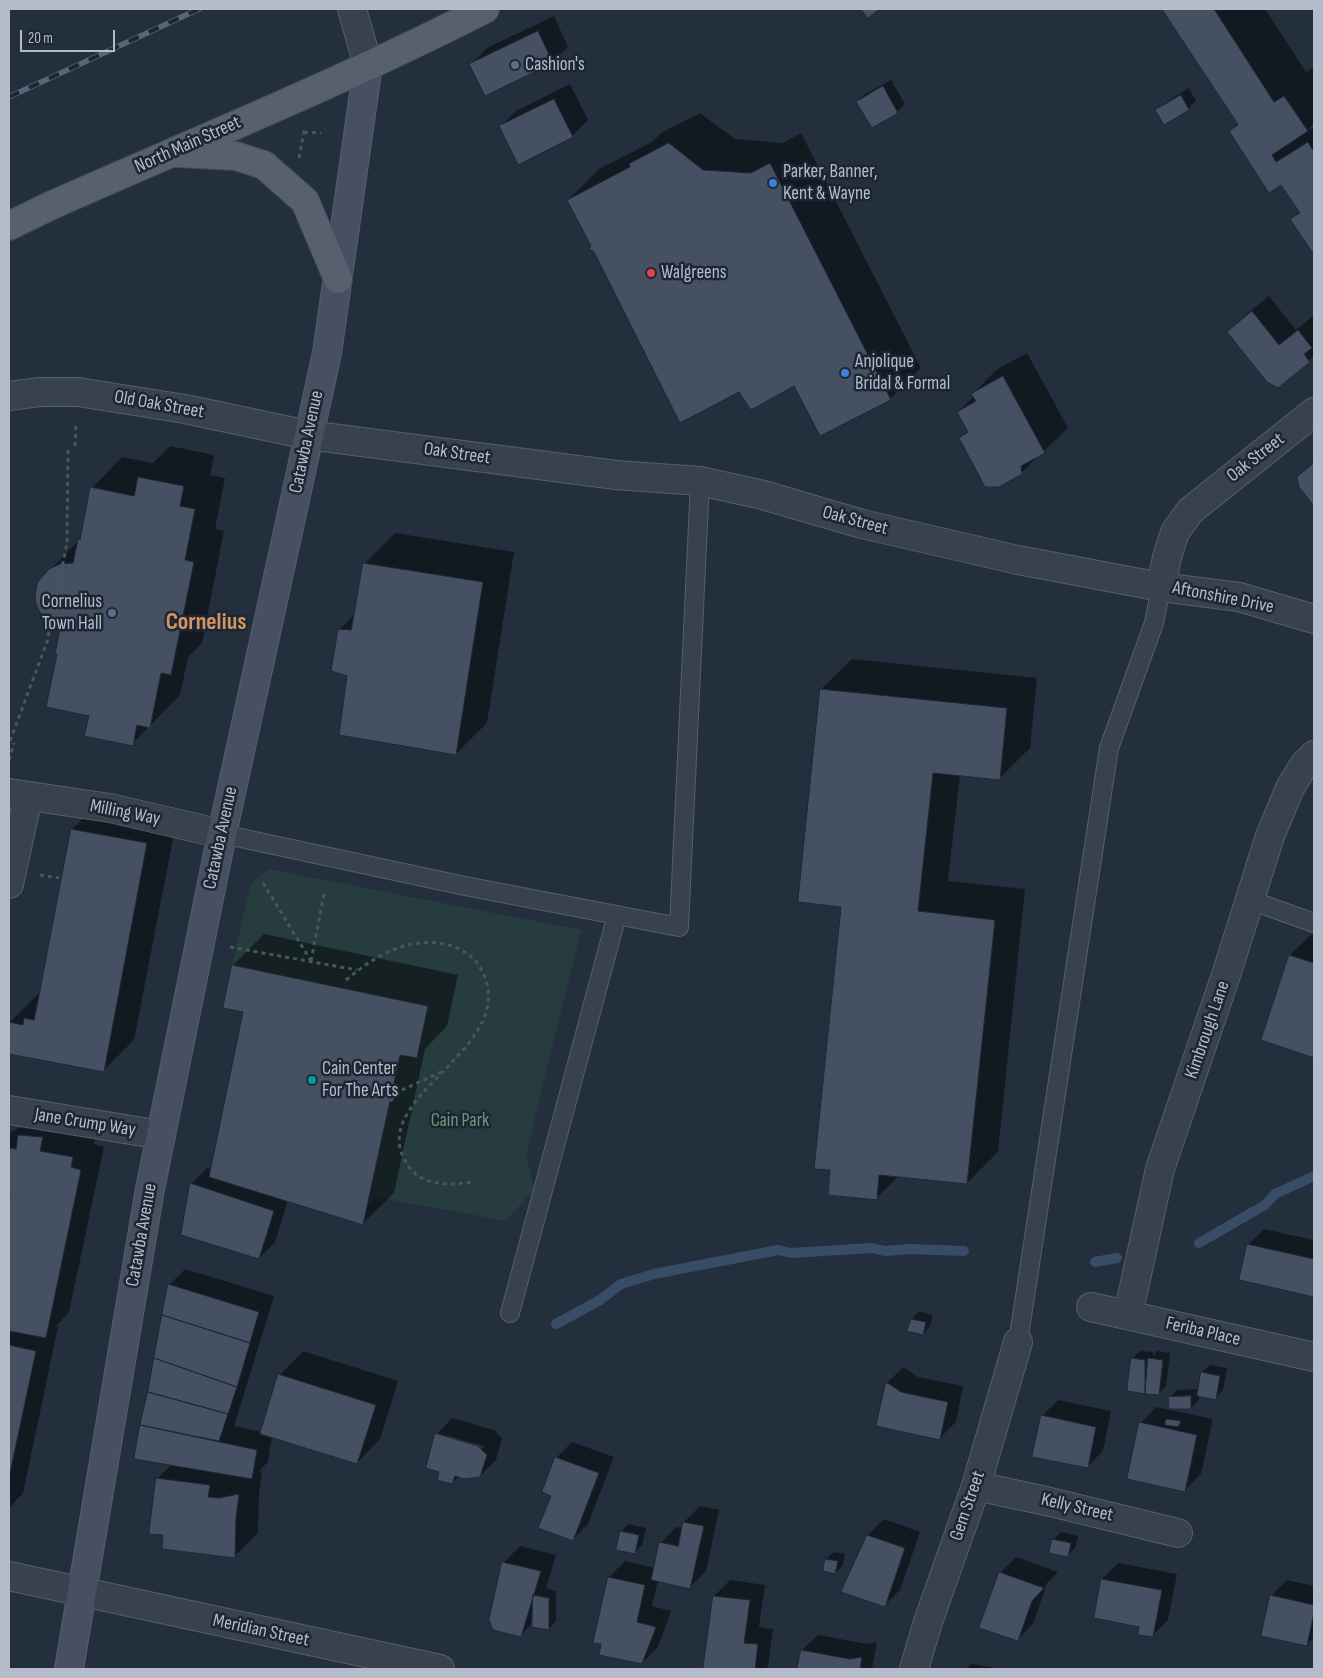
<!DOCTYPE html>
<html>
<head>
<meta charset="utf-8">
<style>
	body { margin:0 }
	#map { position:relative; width:1323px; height:1678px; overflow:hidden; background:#242f3e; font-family:"Sofia Sans Condensed",sans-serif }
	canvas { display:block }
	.frame { position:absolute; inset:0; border:10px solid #b4bcc9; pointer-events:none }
	.scale { position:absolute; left:20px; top:30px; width:95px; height:22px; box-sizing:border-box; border:2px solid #b4bcc9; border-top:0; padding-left:6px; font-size:15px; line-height:18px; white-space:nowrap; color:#b4bcc9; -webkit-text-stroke:4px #1d2633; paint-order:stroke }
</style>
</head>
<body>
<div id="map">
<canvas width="1323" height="1678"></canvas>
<div class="frame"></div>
<div class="scale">20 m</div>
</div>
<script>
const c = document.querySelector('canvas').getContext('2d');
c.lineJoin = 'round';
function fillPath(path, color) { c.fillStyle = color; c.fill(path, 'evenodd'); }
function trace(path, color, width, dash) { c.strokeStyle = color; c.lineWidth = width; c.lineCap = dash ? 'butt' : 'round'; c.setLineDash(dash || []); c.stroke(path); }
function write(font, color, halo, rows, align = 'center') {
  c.font = font + ' "Sofia Sans Condensed",sans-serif'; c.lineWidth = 5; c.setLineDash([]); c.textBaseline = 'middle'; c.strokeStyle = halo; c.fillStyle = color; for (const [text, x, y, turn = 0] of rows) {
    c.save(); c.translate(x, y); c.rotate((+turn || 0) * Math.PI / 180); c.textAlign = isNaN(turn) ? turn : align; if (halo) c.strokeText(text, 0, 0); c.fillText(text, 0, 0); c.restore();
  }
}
const green = new Path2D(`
	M268,869L581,930L526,1155L534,1189L506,1221L375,1197L368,1204L400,1055L417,1058L428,1006L232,965L250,886Z`);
const shadow = new Path2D(`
	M1164,9H1265L1306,72L1314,67V123L1306,132L1314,127V249L1312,250L1292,219L1300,211L1282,184L1230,131L1238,123Z
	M554,16L568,47L552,62L471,64L487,48Z
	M891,80L905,104L897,112L872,127L858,102L865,94Z
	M570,84L588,120L572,136L500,127L516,111Z
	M1189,88L1196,101L1188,109L1164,123L1157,110L1165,103Z
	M700,113L735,139L783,143L801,133L921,368L890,399L794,384L740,390L592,246L568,200L599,169L652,142L661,133Z
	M1269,296L1296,330L1314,315V356L1278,386L1228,332L1244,316Z
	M1027,353L1068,428L1021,473L960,438L968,430L958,412L974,396L973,394L996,370Z
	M170,446L214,455L210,475L225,478L215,529L224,531L202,643L188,657L180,695L132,744L90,715L59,653L61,628L50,570L82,537L92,488L122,457L153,463Z
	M395,533L514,552L487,723L456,754L348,675L339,630L355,614L364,564Z
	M852,659L1037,678L1030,748L999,779L960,775L948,881L1025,889L998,1152L967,1183L899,1176L876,1198L843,906L821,689Z
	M103,799L178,813L134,1040L103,1071L9,1053V1023L40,992L72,829Z
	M1314,932V1056L1263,1039L1290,955Z
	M264,934L458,975L447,1026L425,1049L394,1193L363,1223L288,1200L275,1242L259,1258L191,1184L207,1168L211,1169L244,1011L225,1007L233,965Z
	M26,1124L96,1133L94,1144L104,1147L69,1312L55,1327H58L23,1493L9,1508V1212L12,1195H9V1133Z
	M1264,1229L1314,1240V1295L1240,1279L1248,1245Z
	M185,1269L274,1296L234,1426L262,1432L280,1375L303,1351L398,1381L380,1439L357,1463L272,1436L268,1462L258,1472L262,1471L259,1494L258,1533L234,1557L165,1534L157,1479L172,1464L135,1458L170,1284Z
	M919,1311L933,1315L930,1326L923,1334L912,1319Z
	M1140,1351L1153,1352V1356L1157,1351L1170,1353L1166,1386L1158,1394L1129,1390L1132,1359Z
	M1210,1365L1227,1368L1223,1390L1215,1398L1199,1395V1400L1191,1408L1170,1397L1177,1390L1199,1389L1202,1372Z
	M903,1367L918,1377L963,1386L956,1422L940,1438L887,1383Z
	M1058,1400L1111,1411L1103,1451L1087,1467L1042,1416Z
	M1156,1407L1213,1419L1201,1474L1185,1490L1141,1423Z
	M452,1418L494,1430L502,1438L496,1460L480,1476H459L452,1483L441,1471L437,1434ZM445,1435L484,1446L483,1449L445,1437Z
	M572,1442L614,1457L588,1524L572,1540L552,1495L544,1491L556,1458Z
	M700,1506L719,1510L706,1571L690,1587L658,1580L652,1606L671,1611L658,1647L642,1663L609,1577L625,1561L655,1568L661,1543L676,1527L683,1528L684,1522Z
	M884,1519L920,1532L900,1590L885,1605L843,1591L868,1535Z
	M628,1524L646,1528L642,1545L634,1553L621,1532Z
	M1061,1532L1078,1536L1075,1548L1067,1556L1053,1540Z
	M520,1546L556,1555L546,1588L556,1591V1621L549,1629L533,1622L520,1636L490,1620L504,1562Z
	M834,1552L845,1554L843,1565L835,1573L824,1570L826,1559Z
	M1016,1557L1058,1572L1047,1583L1033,1624L1017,1640L1000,1573Z
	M1118,1563L1177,1574L1168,1620L1152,1636L1141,1626L1095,1617L1102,1579Z
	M730,1580L765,1585L759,1627L773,1629L768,1666L765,1669H705L714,1596Z
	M1287,1580L1314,1586V1637L1306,1645L1271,1596Z
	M818,1635L867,1644L877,1642L872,1669H798L802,1650Z
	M971,1664L1003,1669H966Z`);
const stream = new Path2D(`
	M1199,1243L1265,1205L1275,1194L1314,1176
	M1095,1262L1117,1258
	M556,1324L600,1300L621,1284L654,1274L778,1250L791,1253L872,1248L885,1251L909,1249L964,1251`);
const building = new Path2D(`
	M861,9H880L868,18Z
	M1162,9H1214L1274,102L1284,96L1308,131L1272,155L1276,162L1308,142L1314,152V250L1312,252L1290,219L1300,213L1281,185L1269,193L1229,131L1238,125Z
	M538,31L553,63L485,96L469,64Z
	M883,86L898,113L872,128L856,102Z
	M1181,95L1189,110L1164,125L1155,110Z
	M554,99L573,137L518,165L499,126Z
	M669,143L703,170L751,173L770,163L891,400L820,436L794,386L751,410L739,392L680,423L594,252L589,249L591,246L567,200L630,167L629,164Z
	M1252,311L1279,345L1298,330L1312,348L1304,354L1310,362L1278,388L1267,382L1227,332Z
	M1003,376L1045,453L1021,466L1022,474L999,487H985L959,438L968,432L957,412L976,401L971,394Z
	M1314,463V506L1299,487L1297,477Z
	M138,477L184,486L180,506L195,509L185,560L194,562L171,675L161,673L150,728L137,725L133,746L84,736L89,716L46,707L57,654H55L60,629L50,624L42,616L36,604L35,597L37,583L49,569L60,564L73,563L78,539L80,540L90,487L134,496Z
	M363,563L483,582L456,755L339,735L347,676L331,671L338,629L351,630Z
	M820,689L1007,708L1000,780L933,773L918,911L995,920L967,1184L879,1175L877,1200L828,1195L830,1170L814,1169L841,907L798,902Z
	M71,829L147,843L104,1072L9,1054V1022L23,1025L24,1018L34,1020Z
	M1289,955L1314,963V1058L1261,1040Z
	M232,965L428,1006L417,1058L400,1055L363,1225L209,1177L243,1012L223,1008Z
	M18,1135L43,1137L40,1151L73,1157L71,1167L81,1170L46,1338L9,1331V1204L10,1196H9V1148L16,1149Z
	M190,1183L274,1211L259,1259L181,1235Z
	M1247,1244L1314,1259V1297L1239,1280Z
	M168,1284L259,1312L250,1343L162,1315Z
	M162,1315L250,1343L237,1387L154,1358Z
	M911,1319L926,1322L923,1335L907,1331Z
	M9,1345L36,1351L9,1478Z
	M154,1358L237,1387L228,1414L148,1392Z
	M1131,1358L1145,1360V1394L1127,1391Z
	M1148,1358L1163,1360L1159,1395L1145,1394Z
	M1201,1372L1220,1376L1216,1400L1197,1396Z
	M278,1374L376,1405L357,1464L260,1434Z
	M886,1382L901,1392L948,1402L940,1440L876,1426Z
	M148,1392L228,1414L219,1441L140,1425Z
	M1191,1396V1409H1169L1168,1397Z
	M1041,1415L1096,1427L1088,1468L1032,1457Z
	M1166,1419L1181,1421L1178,1427L1165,1425Z
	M1139,1422L1197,1435L1185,1492L1127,1479Z
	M140,1425L257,1450L252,1479L134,1459Z
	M435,1433L478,1446L487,1455L480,1477L464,1479L455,1476L452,1484L437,1480L439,1472L426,1468Z
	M555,1457L599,1473L573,1541L538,1528L551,1496L542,1492Z
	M156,1478L210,1485L208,1497L219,1498L239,1494L236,1518L235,1558L162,1549L163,1535L149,1534Z
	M683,1522L704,1526L690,1589L651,1580L659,1542L678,1546Z
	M620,1531L639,1535L635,1554L616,1550Z
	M867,1535L905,1548L885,1607L841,1592Z
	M1052,1539L1071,1543L1068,1557L1049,1553Z
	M825,1559L838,1561L835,1574L823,1571Z
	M502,1562L541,1571L521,1637L493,1630L489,1620Z
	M999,1572L1044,1588L1032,1601L1018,1641L979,1628Z
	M608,1577L645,1585L637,1622L656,1627L642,1664L599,1655L601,1644L593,1643Z
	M1101,1579L1162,1590L1153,1637L1138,1635L1139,1627L1094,1618Z
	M533,1595L549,1598V1630L532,1627Z
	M1270,1595L1314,1605V1612L1307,1646L1261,1636Z
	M713,1596L750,1600L744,1643L758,1644L755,1669H703Z
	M801,1650L850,1659L862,1657L860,1669H797Z`);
const path = new Path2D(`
	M304,132L321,133
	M299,158L305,127
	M75,446L76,422
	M10,741L47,642L67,543L68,446
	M9,760L14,743
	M40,875L59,878
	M263,883L311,961
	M230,947L357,970
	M311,961L324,894
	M346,980C372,958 403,939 438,943C455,945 472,953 481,969C525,1050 358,1097 409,1167C424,1187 450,1185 472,1182
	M390,1101L402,1090L441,1072`);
const service = new Path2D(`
	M222,834L465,886L679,927L700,481
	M1250,900L1314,923
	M510,1313L617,915
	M1018,1342L1109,748L1154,623L1161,587`);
const minor = new Path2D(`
	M9,396L40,392H78L185,409L308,435L616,475L700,481L763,495L862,524L1018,560L1161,587L1167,557L1175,532L1190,511L1314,412
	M1161,587L1239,597L1314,619
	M9,793L110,808L222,834
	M9,884L28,797
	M9,1110L161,1135
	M1091,1307L1314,1357
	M1128,1315L1160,1169L1227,972L1270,836L1290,788L1304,765L1314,755
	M976,1486L1046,1501L1178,1533
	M9,1576L440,1669
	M914,1669L928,1622L976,1486L1018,1342`);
const tertiary = new Path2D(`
	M352,9L368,65`);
const secondary = new Path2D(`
	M69,1669L150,1189L222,834L327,353L368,65`);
const primary = new Path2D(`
	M177,153L236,156L264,165L305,201L338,279
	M9,226L52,205C197,141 344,81 485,9`);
const rail = new Path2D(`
	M9,97L199,9`);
const markers = [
	[515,65,5,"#5c6f8a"],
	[773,183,5,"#3f7fe0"],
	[651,273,5,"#e0444e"],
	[845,373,5,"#3f7fe0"],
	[112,613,5,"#5c6f8a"],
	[312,1080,5,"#0f9aa8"]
];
const poiNames = [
	["Cashion's",525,65],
	["Parker, Banner,",783,172],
	["Kent & Wayne",783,194],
	["Walgreens",661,273],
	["Anjolique",855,362],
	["Bridal & Formal",855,384],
	["Cornelius",102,602,"right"],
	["Town Hall",102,624,"right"],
	["Cain Center",322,1069],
	["For The Arts",322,1091]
];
const streetNames = [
	["North Main Street",188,145,-24],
	["Old Oak Street",159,405,10],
	["Catawba Avenue",307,442,-78],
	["Oak Street",457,454,8],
	["Oak Street",1256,458,-38],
	["Oak Street",855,521,15],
	["Aftonshire Drive",1223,598,11],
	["Milling Way",125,813,11],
	["Catawba Avenue",221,838,-78],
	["Kimbrough Lane",1208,1030,-71],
	["Jane Crump Way",85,1123,9],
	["Catawba Avenue",142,1235,-80],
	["Feriba Place",1203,1332,13],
	["Gem Street",968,1506,-71],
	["Kelly Street",1077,1508,13],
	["Meridian Street",261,1631,12]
];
const parkNames = [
	["Cain Park",460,1121]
];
const districtNames = [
	["Cornelius",206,623]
];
fillPath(green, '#263c3f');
fillPath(shadow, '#0007');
trace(stream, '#394c67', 10);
fillPath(building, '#455162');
trace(building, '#1f2835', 1);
trace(service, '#565f6c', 20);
trace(minor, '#565f6c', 30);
trace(tertiary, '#565f6c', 30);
trace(secondary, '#565f6c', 30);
trace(primary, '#414a57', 30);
trace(path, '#44595c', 3, [4, 4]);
trace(service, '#38414e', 18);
trace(minor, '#38414e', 28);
trace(tertiary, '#38414e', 28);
trace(secondary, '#465061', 28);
trace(primary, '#56606e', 28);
trace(rail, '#5a6575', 5.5);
trace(rail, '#1d2633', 4, [11]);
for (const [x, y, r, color] of markers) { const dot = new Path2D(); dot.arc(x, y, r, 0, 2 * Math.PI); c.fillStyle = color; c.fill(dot); trace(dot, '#1d2633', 2); }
write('19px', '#b4bcc9', '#1d2633', poiNames, 'left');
write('19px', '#b4bcc9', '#1d2633', streetNames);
write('19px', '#6b9a76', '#1d2633', parkNames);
write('bold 24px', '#d59563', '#1d2633', districtNames);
</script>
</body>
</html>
